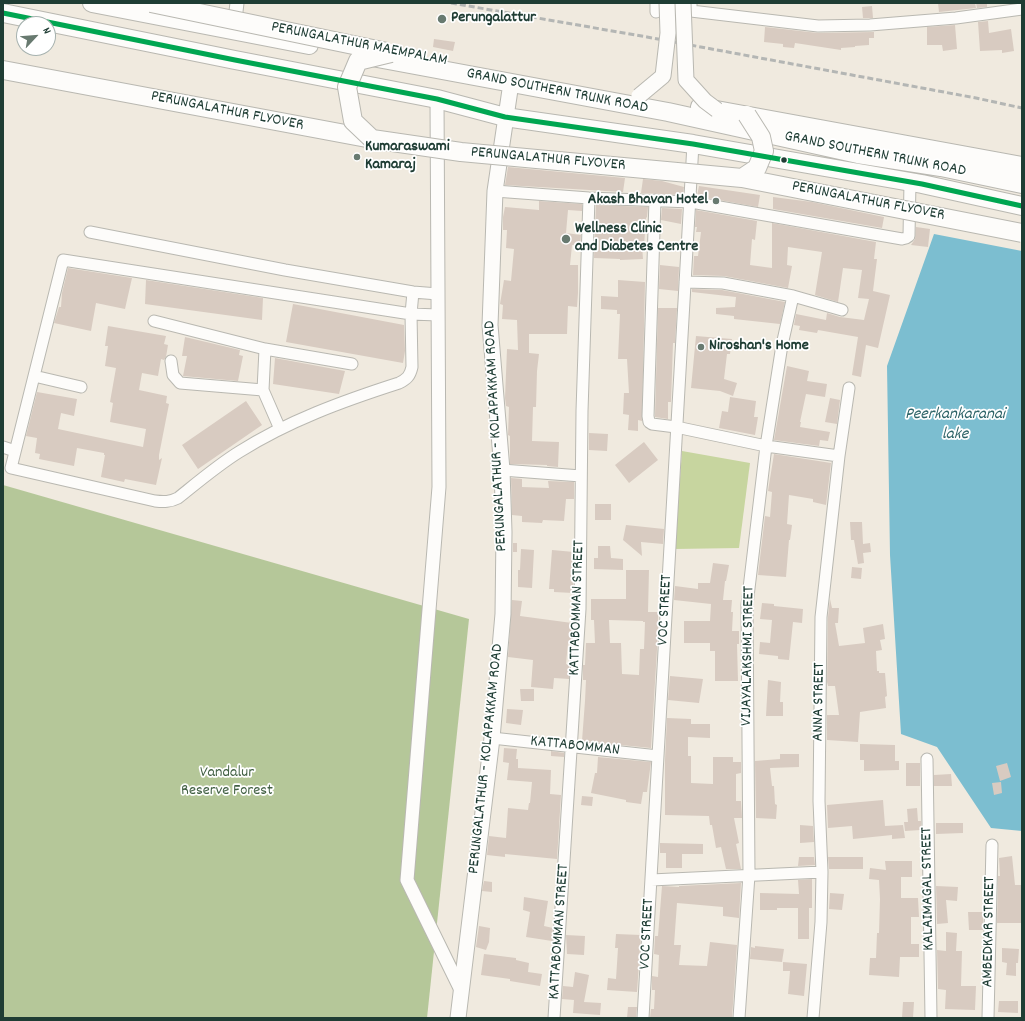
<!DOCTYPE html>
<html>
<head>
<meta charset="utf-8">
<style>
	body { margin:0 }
	#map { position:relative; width:1025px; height:1021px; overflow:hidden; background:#f0eadf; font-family:Dekko,sans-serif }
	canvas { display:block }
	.frame { position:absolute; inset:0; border:4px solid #1f3d34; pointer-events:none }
	.north { position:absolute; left:16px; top:16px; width:40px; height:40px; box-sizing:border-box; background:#fff; border:1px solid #a5b1ae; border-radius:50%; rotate:64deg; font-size:11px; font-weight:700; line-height:16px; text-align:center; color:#1f3d34 }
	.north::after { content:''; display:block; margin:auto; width:14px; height:18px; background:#687a70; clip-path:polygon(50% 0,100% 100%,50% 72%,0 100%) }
</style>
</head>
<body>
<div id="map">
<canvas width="1025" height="1021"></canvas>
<div class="frame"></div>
<div class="north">N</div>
</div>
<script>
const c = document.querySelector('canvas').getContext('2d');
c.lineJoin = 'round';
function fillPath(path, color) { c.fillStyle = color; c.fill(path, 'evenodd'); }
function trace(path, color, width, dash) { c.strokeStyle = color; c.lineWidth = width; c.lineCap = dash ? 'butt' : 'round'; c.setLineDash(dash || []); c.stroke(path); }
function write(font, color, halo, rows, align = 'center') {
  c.font = font + ' Dekko,sans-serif'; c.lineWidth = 3.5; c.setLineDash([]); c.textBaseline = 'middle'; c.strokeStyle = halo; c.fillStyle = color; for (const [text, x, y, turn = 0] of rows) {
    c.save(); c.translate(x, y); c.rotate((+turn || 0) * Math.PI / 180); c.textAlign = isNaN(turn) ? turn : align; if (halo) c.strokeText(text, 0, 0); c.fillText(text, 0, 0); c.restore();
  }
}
const green = new Path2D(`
	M682,451L750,463L739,548L675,549Z`);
const forest = new Path2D(`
	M3,485L469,619L427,1018H3Z`);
const water = new Path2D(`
	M934,234L1022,251V831L991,828L937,747L901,734L890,555L887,366Z`);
const building = new Path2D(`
	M938,3H975L976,8L939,12Z
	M976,3H987V7L977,8Z
	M872,6L873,18H863L862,7Z
	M988,21L989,33L1011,29L1014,51L1002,53V50L980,51L978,22Z
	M955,25L957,49L943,51L942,45H927V27Z
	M765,27L818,33L874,32V38H869V45L855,46V47L841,48V50L795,43L794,48L783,47V44L764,42Z
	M434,39L455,42L453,51L433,47Z
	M508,167L625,178L623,192L505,185Z
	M643,179L662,181L684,187L683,195L641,193Z
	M699,186L760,195L758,207L697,196Z
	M773,197L812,202L884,217L882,228L773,209Z
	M539,201L582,204V211L568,210L566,233L581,235L580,246L572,245L570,265H578V293L577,307L568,306L567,334H529V353L539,354L537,371L536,407H533L532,441L559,442L558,467L547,466V465L510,464V436L508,435L509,407L506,406L505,398L507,349L518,350L517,320L502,319L503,305L500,304L504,280L511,281L514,249L506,248L507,230H503V217L505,207L539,210Z
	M596,205L648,207L647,217L646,218L644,246H642L643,259L620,260V259L594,258Z
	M662,208L682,209L681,224L661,220Z
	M696,210L757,221L755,240L752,239L750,265L772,268V223L876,242L874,259H877L873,291L890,295L878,348L866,345L861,377L852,375L858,337L818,330L817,333L799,330L800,326L794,325L796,314L826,320L827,313L840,317L864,320L869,299L858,298L862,270L843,268L838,302L815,295L822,252L788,247L787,265L792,266L788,288L724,276L693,275L694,256H698L701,232H696L697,227H695Z
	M916,227L930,229L928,247L911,245L915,239Z
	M660,265L679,267L678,291L659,289Z
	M68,268L132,278L125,309L96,303L91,331L54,323L59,307H61L62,293Z
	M146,280L263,298L262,320L145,304Z
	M618,280L645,282L642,421L638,420V431L628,430L629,415L623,414L624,393H629L627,359H618L620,314H617V310L601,309V296L618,297Z
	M692,289L722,290L785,302L780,324L734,319V316L716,314V308L735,307L736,297L692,292Z
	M293,304L404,325L405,351L403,363L286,342Z
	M658,308H677L675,343H673L671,402H668V419L655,417V416Z
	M108,326L166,336L164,344L168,345L166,357L164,360L161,359L158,376L142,373L139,390L167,396L166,403L169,404L159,455V460L162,458L156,485L125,479L124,482L101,477L105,455H104V453L77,448L74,466L39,459L40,454L35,453L37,438L26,436L37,392L77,399L74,416L61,413L58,429L143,447L146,429L110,422L113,403L110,402L116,368L105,366L108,346H105Z
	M696,336L732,339L730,354H727L724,379L737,383L733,396L720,391L691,388Z
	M185,337L240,350L239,355L243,356L238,381L183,376L187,356H182Z
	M275,358L345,371L339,394L273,384Z
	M787,366L809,371L807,381L827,384L825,397L806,394L800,422H801L800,427L830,432L828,441L820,440L819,446L774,440Z
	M730,397L756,401L754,417H758L755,435L719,428L722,411L728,412Z
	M830,398L840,400L837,424L825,422Z
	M246,401L262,425L198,469L182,445Z
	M589,433L608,434L607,451L589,450Z
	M644,442L658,460L629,483L615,465Z
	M774,454L831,463L826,505L813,502V499L789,495L787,524L792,525L790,540H789L786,577L758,575L765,516L770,517L772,492L768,491Z
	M511,478L522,479V487L549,488L548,481L574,482V499H566L564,521L543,520L542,523L522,522V516L512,515Z
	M595,504H611V520H595Z
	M850,522H862L863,544L870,543L871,552L863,553L864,563L858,564L854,540H851Z
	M626,525L664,529L663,544L641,542L642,556L623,540Z
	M513,543H517V552H513Z
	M598,546H610L611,558L623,559V570L594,569V558H598Z
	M521,549L534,550L532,588L518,587V570H520Z
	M552,550L574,552L573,593L554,592V589H549Z
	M713,563L729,565L726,581H725L723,600H732L731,612H733L732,631H739V644H737L738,681H715V651H710V643H684V621H710L711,604L674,600L675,586L698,589V583H710Z
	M852,567L862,568L861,579L851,578Z
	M626,570H649L648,612H658V633L651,748L582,741L585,701L586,680H583V665H585L586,643H595L594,620H591V599H626ZM609,620L643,621V622H645L644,649H640L639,675L622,674L621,643H610Z
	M830,599L832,608H839L838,623H835L839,646L865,643L863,628L883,624L885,639L880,640L882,650L876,651L877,671H879V673H885L887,696L885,697L886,708L860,712L858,742L827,740V715H839L835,686H828L827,682L828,617Z
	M512,600L522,601L520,616L572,623L571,644L568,643L566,664L569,665V679L554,678L553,689L531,687L533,660L508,657Z
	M762,603L774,604V606L803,609L802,623L793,622L789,660L778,659V656L759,654L760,642L770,643L772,620L760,619Z
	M670,676L703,679L699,703L668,700Z
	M768,680L781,682L780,702H783V716H766Z
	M520,689H534V701H521Z
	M507,709L523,710L521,725L506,723Z
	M667,718L691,719V724H710V738L688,737V756H691V783L713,784V757H733V762H741V773L736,774V801H741L742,818H734L739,843L736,844L741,869H726L721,847L716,848L712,825H710L709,816L665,815V760Z
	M860,744L895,745V761H899V770L864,771V760H860Z
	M504,748L517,749L516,759H518V768L551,770L550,794L561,795L557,859L505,854V857L487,855L489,836L506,838L508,808L528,810L529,803H530L532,782L507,780L509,763L503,762Z
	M551,751L564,753V757L551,756Z
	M780,754H799V767L770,768L772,786H774L775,804L777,805L776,819L756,818L755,761L780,759Z
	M598,757L651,762L647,792H643L641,804L626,802V800L591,793L595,773H597Z
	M906,763H920V786H906Z
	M1007,763L1011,777L1000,781L996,766Z
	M951,774L952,786H934V775Z
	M1001,782L1002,793L994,795L992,783Z
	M582,796L593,797L592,806L581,805Z
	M883,800L885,826L903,825L905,838L892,839V835L853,839L852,826L828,828L827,805Z
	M917,808L918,821H921V830L905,831L904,822H908L907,809Z
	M936,823H963V833L936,834Z
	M800,825L813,826L814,842L800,843Z
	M660,843L703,844V854H682V868H666V853H660Z
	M1012,856L1015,885H1022V923H997L998,876H1000L999,858Z
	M799,857H814L815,865L798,866Z
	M828,857H863V869H829Z
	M885,861H912V877H901V898H918L919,917H911V944H919V957H900L899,977L869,975L870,958H876L877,933H879L880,899L879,880L869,879L870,868L886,870Z
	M812,879V908H809V939H798V908H777V910H760V893L799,894L798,880Z
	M484,881L492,882V892L482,891Z
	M741,883L739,918L723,916V907L677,903L674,945H681L679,965L707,966L710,942L737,945L732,1018H650L651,1009H654L655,990H652V976L658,977L659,955L654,954L655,936H658L662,886L679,887V886Z
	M936,886L958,887L957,901L946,900L948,923L937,924Z
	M830,893L844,894L842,910L829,909Z
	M524,897L548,901L544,926L553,928L552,941L526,937L530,912L523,910Z
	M968,912H983V930H969Z
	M479,926L490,928L489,942L486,950L476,947Z
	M946,932L957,933L956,951H962L961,986H976L975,1010L945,1009L946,990L938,989L937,950L946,951Z
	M616,934L641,935L637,992L607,990L608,978L616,979L618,948H615Z
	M566,935L585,936L584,955L567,954Z
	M755,946L784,949L782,962L750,959L751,947L755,948Z
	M1002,948L1019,949L1018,963H1016V976L1006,975L1007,963L1002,962Z
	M484,954L516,958V960L529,963L528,972L542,974L540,986L510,981V979L481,975Z
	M783,962L807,964L804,996L788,994L790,971H783Z
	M575,972L589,975L584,1002L601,1003L600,1015L573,1013L574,1000L562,999L563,986L573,987Z
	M999,1001H1018V1013L998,1012Z
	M903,1002H914L913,1018H902Z
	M628,1007H637L636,1018H627Z`);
const minor = new Path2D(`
	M691,3V11L818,26L870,25L956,18L1022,9
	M656,12V3
	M495,191L589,198L691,202L902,239L906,238L909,236L910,182
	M655,200L648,416L649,422L652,424L676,427L766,446L839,456
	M90,232L285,270L413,292L438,294
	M685,282L723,283L793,296L842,310
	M413,292L411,314L412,367C410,376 407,379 399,383C343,401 288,421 239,452C218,465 198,482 178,498C170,502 164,502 155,501L11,468L63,260L411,314L438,315
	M154,321L265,349
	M171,361L173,375L180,383L263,390
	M34,376L81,387
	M280,429L263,390L265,349L352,364
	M3,447L15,451
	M502,470L581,476
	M492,738L658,756
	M927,759L931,1018
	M651,880L822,872
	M554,1018L580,609L582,411L589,198
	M643,1018L693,144
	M739,1018L749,875L747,605L766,446L782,345L793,296
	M813,1018L821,922L822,872L819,801L821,617L839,456L849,388
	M988,1018L992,845`);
const tertiary = new Path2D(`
	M234,28L237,3
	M437,99L439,487L407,880L461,990`);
const secondary = new Path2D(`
	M458,1018L492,738L503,614L504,532L502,470L490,325L495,191L511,83`);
const trunk = new Path2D(`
	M92,3L309,45
	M3,13L235,60L437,99L505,117L693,144L922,184L1022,206
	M372,57L668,112L858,154L941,167L1022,184
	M3,70L372,139
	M700,107L1022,166`);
const rail = new Path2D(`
	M451,3L647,37L976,98L1022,108`);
const secondaryBridge = new Path2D(`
	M683,3L686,80L705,101L717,110
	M639,96L663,76L668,33L667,3`);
const trunkBridge = new Path2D(`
	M151,3L387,52
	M391,53L358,61L347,87L353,121L372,139L461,152L742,178L1022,233
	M742,178L757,168L764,151L761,137L747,115`);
const bus1 = new Path2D(`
	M3,13L235,60L437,99L505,117L693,144L922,184L1022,206`);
const markers = [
	[442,19,5,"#687a70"],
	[357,157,4,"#687a70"],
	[784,160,3.5,"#1f3d34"],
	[716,201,4,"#687a70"],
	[566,239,5,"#687a70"],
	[701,347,4,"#687a70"]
];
const poiNames = [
	["Perungalattur",451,19],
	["Kumaraswami",365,148],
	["Kamaraj",365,166],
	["Akash Bhavan Hotel",708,201,"right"],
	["Wellness Clinic",575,230],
	["and Diabetes Centre",575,248],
	["Niroshan's Home",709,347]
];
const streetNames = [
	["PERUNGALATHUR MAEMPALAM",359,45,11],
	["GRAND SOUTHERN TRUNK ROAD",557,92,11],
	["PERUNGALATHUR FLYOVER",227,112,11],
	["GRAND SOUTHERN TRUNK ROAD",875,155,11],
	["PERUNGALATHUR FLYOVER",548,160,5],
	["PERUNGALATHUR FLYOVER",868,202,11],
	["PERUNGALATHUR - KOLAPAKKAM ROAD",497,436,-93],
	["KATTABOMMAN STREET",578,608,-88],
	["VOC STREET",666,610,-87],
	["VIJAYALAKSHMI STREET",749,656,-89],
	["ANNA STREET",820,702,-89],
	["KATTABOMMAN",575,747,6],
	["PERUNGALATHUR - KOLAPAKKAM ROAD",487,759,-84],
	["KALAIMAGAL STREET",929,889,-91],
	["KATTABOMMAN STREET",560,932,-86],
	["AMBEDKAR STREET",990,932,-89],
	["VOC STREET",648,934,-87]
];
const parkNames = [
	["Vandalur",227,774],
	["Reserve Forest",227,792]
];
const waterNames = [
	["Peerkankaranai",955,416],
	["lake",955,436]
];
fillPath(green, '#c7d59f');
fillPath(forest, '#b5c799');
fillPath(water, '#7cbed0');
fillPath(building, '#d8cbc1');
trace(minor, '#b9b8b1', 13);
trace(tertiary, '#b9b8b1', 15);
trace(secondary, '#b9b8b1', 17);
trace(trunk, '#b9b8b1', 20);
trace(minor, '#fdfcfa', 11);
trace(tertiary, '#fdfcfa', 13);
trace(secondary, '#fdfcfa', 15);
trace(trunk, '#fdfcfa', 18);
trace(rail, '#b4b6b4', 3, [6, 3]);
trace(secondaryBridge, '#b9b8b1', 17, []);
trace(trunkBridge, '#b9b8b1', 20, []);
trace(secondaryBridge, '#fdfcfa', 15);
trace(trunkBridge, '#fdfcfa', 18);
trace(bus1, '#00a651', 5);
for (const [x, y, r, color] of markers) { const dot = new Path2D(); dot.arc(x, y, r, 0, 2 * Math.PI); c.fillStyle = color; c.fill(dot); trace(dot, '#fff', 1.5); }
write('bold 16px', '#1f3d34', '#fff', poiNames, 'left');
write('16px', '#1f3d34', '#fff', streetNames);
write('16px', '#405f42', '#fff', parkNames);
write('italic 17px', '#2e6468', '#fff', waterNames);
</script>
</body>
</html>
